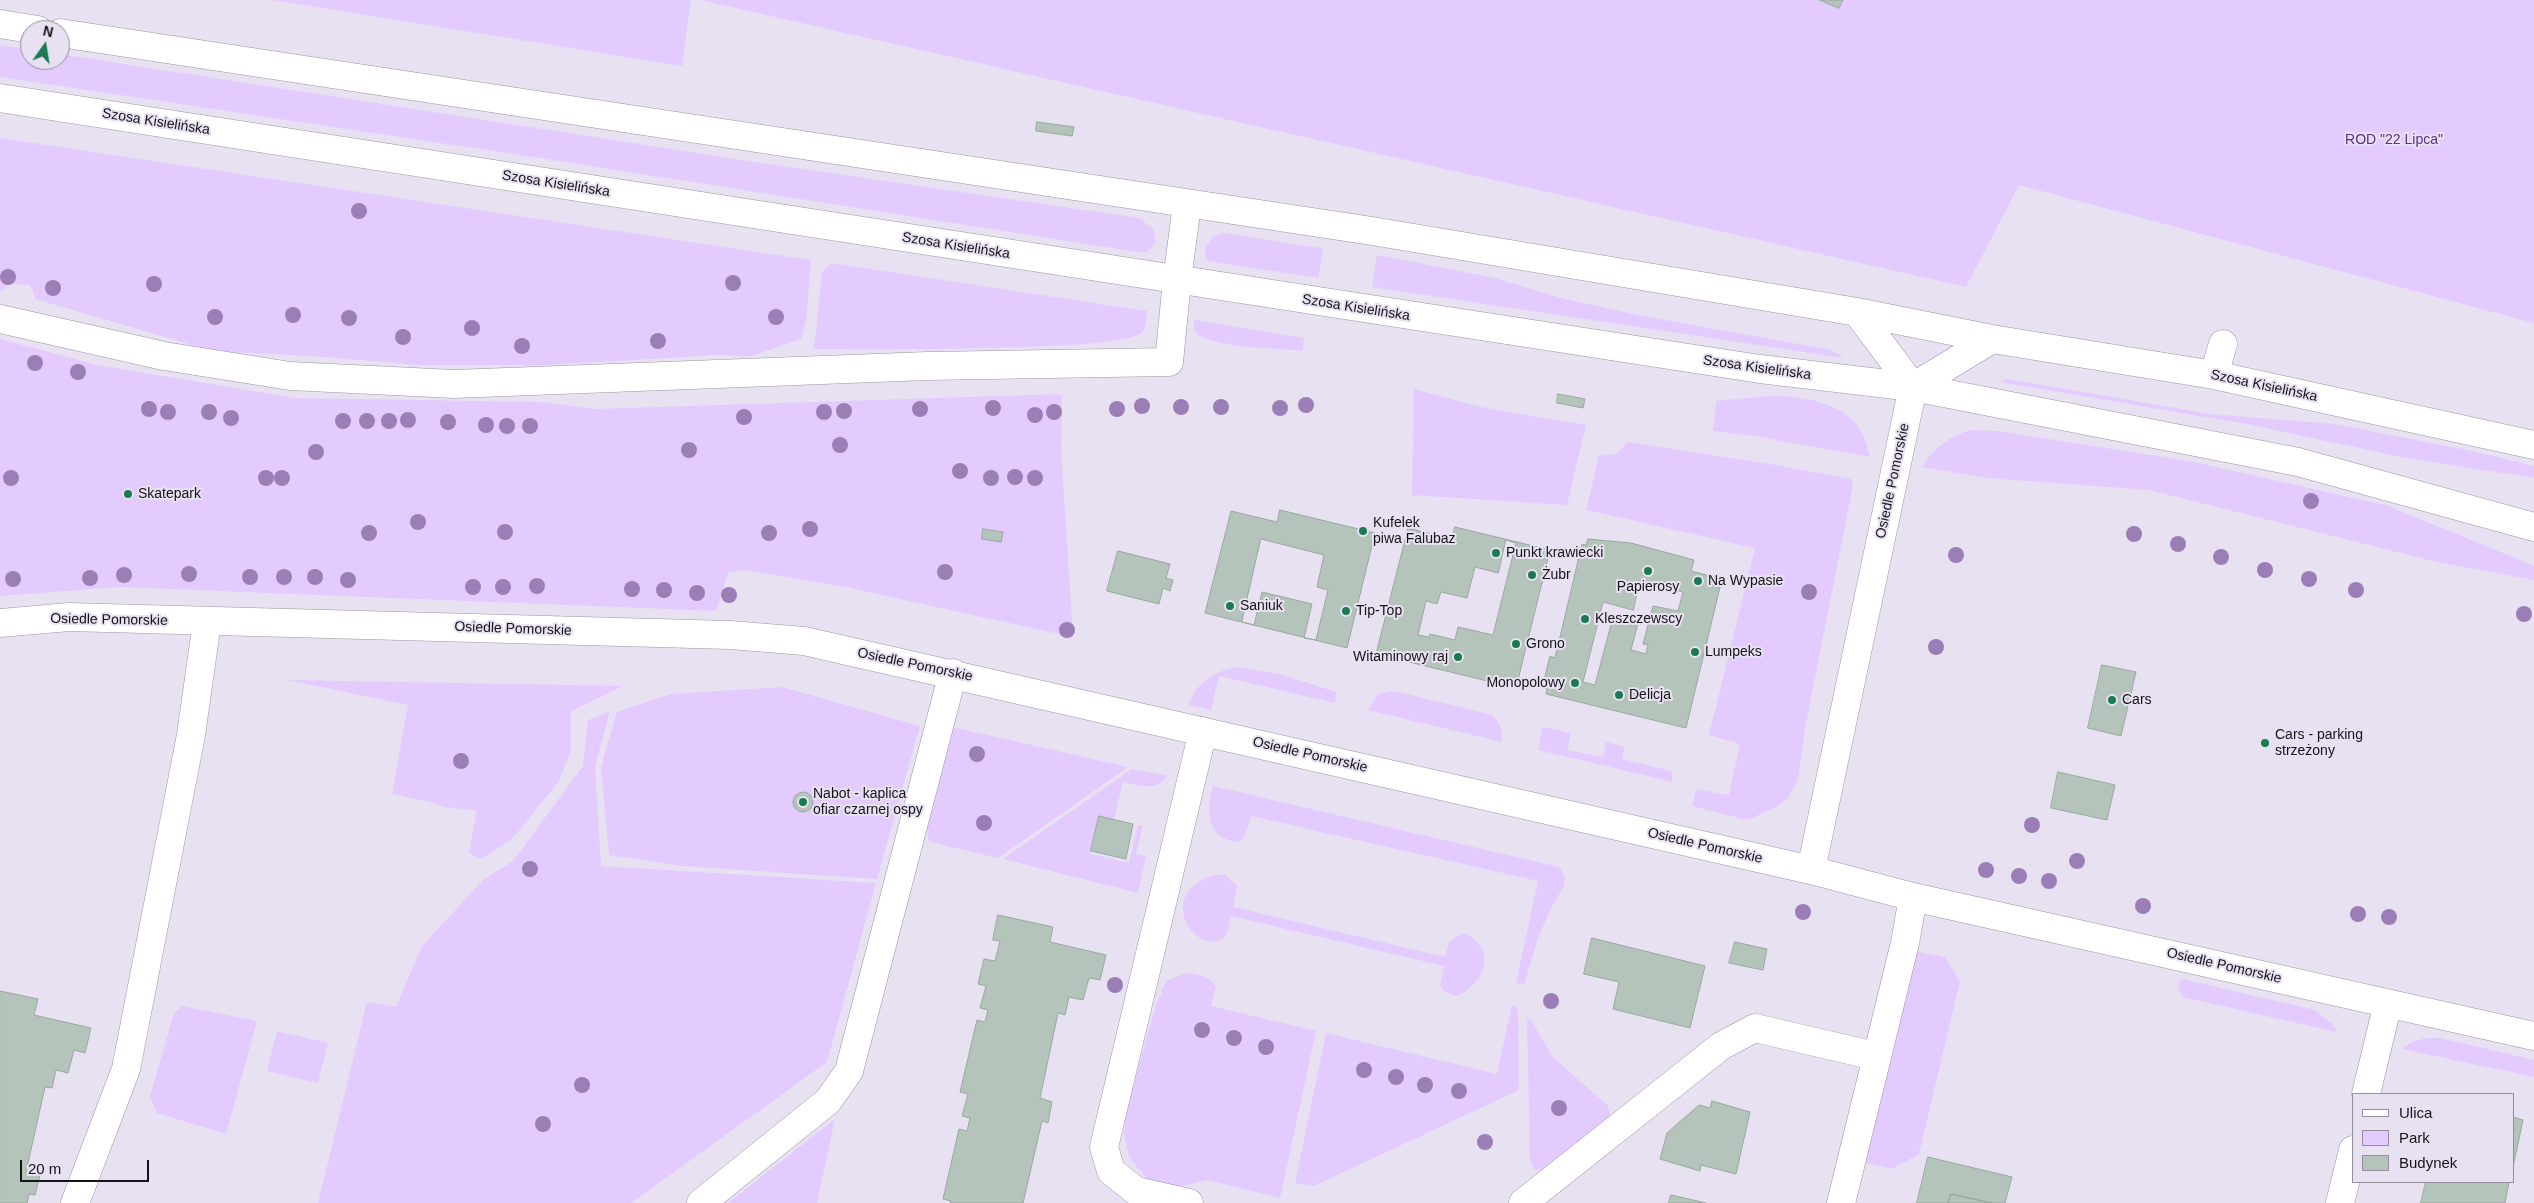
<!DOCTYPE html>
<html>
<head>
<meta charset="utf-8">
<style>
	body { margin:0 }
	#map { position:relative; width:2534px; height:1203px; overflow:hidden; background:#e8e1f1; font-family:Helvetica,sans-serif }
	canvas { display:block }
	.legend { position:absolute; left:2352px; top:1093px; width:162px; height:90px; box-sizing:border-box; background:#e8e1f1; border:1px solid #948f9a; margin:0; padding:6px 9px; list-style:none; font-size:15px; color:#151318 }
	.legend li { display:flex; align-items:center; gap:10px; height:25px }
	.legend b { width:25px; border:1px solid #948f9a }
	.north { position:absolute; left:20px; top:20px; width:50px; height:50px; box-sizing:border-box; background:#e8e1f1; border:1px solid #948f9a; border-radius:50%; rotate:13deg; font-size:14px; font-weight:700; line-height:20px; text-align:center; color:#151318 }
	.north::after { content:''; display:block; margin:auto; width:18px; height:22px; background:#1a7b52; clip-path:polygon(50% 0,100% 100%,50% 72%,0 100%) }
	.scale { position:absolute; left:20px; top:1160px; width:129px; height:22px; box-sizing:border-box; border:2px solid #151318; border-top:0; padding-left:6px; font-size:15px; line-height:18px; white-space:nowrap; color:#151318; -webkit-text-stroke:4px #e8e1f1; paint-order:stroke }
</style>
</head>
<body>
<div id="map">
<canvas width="2534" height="1203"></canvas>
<ul class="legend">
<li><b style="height:6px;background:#fff"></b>Ulica</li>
<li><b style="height:14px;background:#e4cbff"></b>Park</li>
<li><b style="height:14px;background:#b4c4bb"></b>Budynek</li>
</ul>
<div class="north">N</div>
<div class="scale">20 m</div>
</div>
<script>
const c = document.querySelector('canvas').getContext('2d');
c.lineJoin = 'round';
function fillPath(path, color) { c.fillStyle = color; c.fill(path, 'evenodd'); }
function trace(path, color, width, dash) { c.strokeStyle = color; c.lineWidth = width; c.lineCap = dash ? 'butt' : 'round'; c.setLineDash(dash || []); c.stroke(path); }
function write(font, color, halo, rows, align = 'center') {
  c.font = font + ' Helvetica,sans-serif'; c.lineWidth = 4; c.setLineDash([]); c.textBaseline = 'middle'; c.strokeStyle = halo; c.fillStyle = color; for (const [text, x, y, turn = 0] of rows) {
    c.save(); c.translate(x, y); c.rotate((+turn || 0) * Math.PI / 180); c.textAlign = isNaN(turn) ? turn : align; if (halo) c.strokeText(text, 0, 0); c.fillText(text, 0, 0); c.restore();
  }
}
const green = new Path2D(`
	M272,0H691L682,66Z
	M700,0H2534V323L2019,185L1966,287Z
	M0,45L30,50V60H60V54L755,162L1139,218L1153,229L1156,242L1147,252H1137L540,158L0,77Z
	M0,138L811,260L806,321L801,339L751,356L717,355L547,365H417L326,357L213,351L35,299L33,290L29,285L10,284L0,292Z
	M1223,233L1320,248L1323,250L1318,278L1208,261L1205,256V247L1214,236Z
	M1377,255L1491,277L1565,299L1638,315L1831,350L1844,358L1372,287Z
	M831,263L1147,311C1146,318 1147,328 1141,333C1122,352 857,349 814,349L822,272Z
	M1194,320L1304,338L1303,351C1277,348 1221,348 1200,336C1194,333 1194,326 1194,320Z
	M0,339L97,365L294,398L543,402L595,409L1062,394L1061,448L1073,637L846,587L745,570L728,573L716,611L120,587L0,596Z
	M2007,379L2210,414L2334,424L2468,450L2534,466V478L2401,457L2247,424L2000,382Z
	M1414,389L1481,407L1586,425L1567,505L1412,495Z
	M1770,396C1796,395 1841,402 1857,425C1864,435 1867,446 1870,457L1754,436L1713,431L1716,401Z
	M1970,430L1998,431L2194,462L2389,506L2534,566V580L2437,562L2149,490L1987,478L1922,467C1935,447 1949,437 1970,430Z
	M1628,442L1770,464L1851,479L1853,485L1805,729L1798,780L1788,798L1774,808L1752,818L1743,819L1692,806L1696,789L1729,795L1740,744L1709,735L1755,548L1586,510L1599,456L1616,454Z
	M1237,667L1280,674L1336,692L1335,703L1219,676L1211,710L1189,705C1194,684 1217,670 1237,667Z
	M288,680L623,686L571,711V751L559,781L512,839L481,859L469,853L477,811L443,807L435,803L392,794L408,705Z
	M782,687L920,726L877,879L682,866L609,855L601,767L617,712L671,694Z
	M1394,691L1492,715C1500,723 1503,730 1502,742L1368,710L1378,694Z
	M610,711L595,767L601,866L876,883L827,1062L631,1203H318L367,1002L396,1007L422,946L483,880L513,861L583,766L588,720Z
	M952,727L1128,767L998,858L934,843L929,841L927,829Z
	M1542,727L1571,733L1567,750L1603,757L1606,742L1625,747L1622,759L1671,771L1673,782L1538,750Z
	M1132,769L1167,776C1157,792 1137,785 1123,782L1114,819L1099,816L1090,854L1129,863L1138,825L1143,826L1136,854L1146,856L1138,893L1003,859Z
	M1213,786L1559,867L1565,876L1564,886L1551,908L1538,938L1524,985L1516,983L1538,881L1251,816L1245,836L1239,842C1207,840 1205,811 1213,786Z
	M1213,875H1226L1237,886L1233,907L1445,957L1449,942L1463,933C1498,947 1486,983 1457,996L1445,992L1440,985L1444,966L1231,916C1229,921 1229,934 1224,937C1197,959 1153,894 1213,875Z
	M1910,950L1945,957L1960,981L1919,1154L1892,1169L1867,1163L1860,1155Z
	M1186,973C1199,974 1209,976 1216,987L1211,1006L1316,1031L1280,1198L1207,1180L1178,1187L1148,1180L1129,1157L1124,1132L1126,1112L1157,1001L1163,993L1161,992L1166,981Z
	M2182,979L2315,1010L2332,1024L2337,1032L2182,997L2178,986Z
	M1512,1005L1517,1007L1518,1013L1519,1090L1314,1186L1295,1183L1326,1033L1497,1074Z
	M182,1006L257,1021L226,1134L157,1113L150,1096L174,1013Z
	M1527,1019L1531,1020L1552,1056L1608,1106L1610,1117L1541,1170L1534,1169L1530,1160Z
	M277,1031L328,1043L318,1083L267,1071Z
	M2426,1038H2440L2534,1060V1077L2402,1049L2412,1042Z
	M835,1119L817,1203H728Z`);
const building = new Path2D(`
	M1820,0H1843L1839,8Z
	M1037,122L1074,127L1072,136L1036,131Z
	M1558,394L1585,399L1583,408L1557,403Z
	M1280,510L1375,533L1347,648L1205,613L1231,511L1277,522ZM1261,539L1324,555L1317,587L1328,590L1316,640L1304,638L1312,604L1262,592L1254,625L1242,622Z
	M1455,527L1550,550L1516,688L1376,654L1408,528L1452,539ZM1506,540L1516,543L1493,635L1458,627L1455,640L1430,634L1429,637L1418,635L1426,601L1437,604L1441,592L1467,598L1475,567L1498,573Z
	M983,529L1003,532L1001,542L982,539Z
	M1588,539L1631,543L1694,560L1691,571L1722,579L1686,728L1546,694L1547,689L1542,688L1550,656L1555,658L1582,544L1586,545ZM1640,581L1683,592L1678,611L1653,606L1643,644L1648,645L1646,654L1631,650L1638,623L1613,617L1595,685L1583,682L1603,602L1633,610Z
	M1118,551L1170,564L1166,578L1173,580L1170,591L1163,588L1159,604L1107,591Z
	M2102,665L2136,672L2121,736L2088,728Z
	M2058,772L2115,785L2107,820L2051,808Z
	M793 802a10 10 0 1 1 20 0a10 10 0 1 1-20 0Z
	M1099,816L1133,824L1126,859L1091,851Z
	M998,915L1053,927L1050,942L1106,955L1100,980L1089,978L1083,1000L1069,997L1065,1015L1058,1013L1040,1098L1052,1102L1048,1123L1042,1121L1023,1203H950L951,1201L943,1199L959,1129L967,1131L970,1118L962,1116L968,1094L960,1092L977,1020L985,1022L988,1010L980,1008L986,986L978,984L984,959L995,961L1000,941L993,940Z
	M1592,938L1705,966L1690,1028L1613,1009L1619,982L1584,974Z
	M1735,942L1767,949L1763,970L1729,963Z
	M0,991L38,999L34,1015L91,1028L85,1053L74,1050L68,1073L56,1070L52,1088L45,1087L26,1172L40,1175L35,1195L29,1194L27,1203H0Z
	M1712,1101L1750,1112L1736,1174L1701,1165L1700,1171L1660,1159L1667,1133L1699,1105L1710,1108Z
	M2513,1117L2523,1120L2513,1167Z
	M1928,1157L2012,1177L2005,1203H1991L1951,1194L1948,1203H1917Z
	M2426,1182H2509L2505,1203H2421Z
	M1951,1194L1991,1203H1948Z
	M1671,1195L1706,1203H1669Z`);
const minor = new Path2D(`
	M0,24L38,30
	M60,33L1372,231L1857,312L1992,339L2214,375L2534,445
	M0,98L1760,369L1913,387L2298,462L2534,527
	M1857,312L1913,387
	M0,319L164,356L290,376L454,384L928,366L1169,362L1177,280L1187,205
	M2214,375L2223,344
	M1913,387L1992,339
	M0,623L69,617L730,635L804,641L1811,870L1913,897L2534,1036
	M1811,870L1913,387
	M2366,1094L2388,1003
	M75,1203L126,1069L191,735L207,622
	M701,1203L828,1101L849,1071L953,673
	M1189,1203L1136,1191L1111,1171L1104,1147L1203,731
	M1523,1203L1721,1046L1755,1028L1875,1056
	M1841,1203L1905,943L1913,897
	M2340,1203L2353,1150`);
const trees = [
	[359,211],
	[8,277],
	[733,283],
	[154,284],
	[53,288],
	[293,315],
	[215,317],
	[776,317],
	[349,318],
	[472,328],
	[403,337],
	[658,341],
	[522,346],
	[35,363],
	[78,372],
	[1306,405],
	[1142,406],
	[1181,407],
	[1221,407],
	[993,408],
	[1280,408],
	[149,409],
	[920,409],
	[1117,409],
	[844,411],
	[168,412],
	[209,412],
	[824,412],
	[1054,412],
	[1035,415],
	[744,417],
	[231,418],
	[408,420],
	[343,421],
	[367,421],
	[389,421],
	[448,422],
	[486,425],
	[507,426],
	[530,426],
	[840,445],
	[689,450],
	[316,452],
	[960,471],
	[1015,477],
	[11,478],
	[266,478],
	[282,478],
	[991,478],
	[1035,478],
	[2311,501],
	[418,522],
	[810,529],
	[505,532],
	[369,533],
	[769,533],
	[2134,534],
	[2178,544],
	[1956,555],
	[2221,557],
	[2265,570],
	[945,572],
	[189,574],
	[124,575],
	[250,577],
	[284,577],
	[315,577],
	[90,578],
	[13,579],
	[2309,579],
	[348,580],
	[537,586],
	[473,587],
	[503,587],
	[632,589],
	[664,590],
	[2356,590],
	[1809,592],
	[697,593],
	[729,595],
	[2524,614],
	[1067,630],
	[1936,647],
	[977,754],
	[461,761],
	[984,823],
	[2032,825],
	[2077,861],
	[530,869],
	[1986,870],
	[2019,876],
	[2049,881],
	[2143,906],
	[1803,912],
	[2358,914],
	[2389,917],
	[1115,985],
	[1551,1001],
	[1202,1030],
	[1234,1038],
	[1266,1047],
	[1364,1070],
	[1396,1077],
	[582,1085],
	[1425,1085],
	[1459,1091],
	[1559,1108],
	[543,1124],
	[1485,1142]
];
const markers = [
	[128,494,5,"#1a7b52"],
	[1363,531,5,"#1a7b52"],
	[1496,553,5,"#1a7b52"],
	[1648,571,5,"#1a7b52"],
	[1532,575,5,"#1a7b52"],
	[1698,581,5,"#1a7b52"],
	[1230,606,5,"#1a7b52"],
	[1346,611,5,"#1a7b52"],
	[1585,619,5,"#1a7b52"],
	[1516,644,5,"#1a7b52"],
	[1695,652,5,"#1a7b52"],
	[1458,657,5,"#1a7b52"],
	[1575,683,5,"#1a7b52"],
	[1619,695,5,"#1a7b52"],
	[2112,700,5,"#1a7b52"],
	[2265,743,5,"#1a7b52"],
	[803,802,5,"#1a7b52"]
];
const streetNames = [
	["Szosa Kisielińska",156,122,9],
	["Szosa Kisielińska",556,184,9],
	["Szosa Kisielińska",956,246,9],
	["Szosa Kisielińska",1356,308,9],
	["Szosa Kisielińska",1757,368,8],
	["Szosa Kisielińska",2264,386,12],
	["Osiedle Pomorskie",1893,481,-78],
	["Osiedle Pomorskie",109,620,1],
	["Osiedle Pomorskie",513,629,2],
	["Osiedle Pomorskie",915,665,12],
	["Osiedle Pomorskie",1310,755,13],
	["Osiedle Pomorskie",1705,846,13],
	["Osiedle Pomorskie",2224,966,13]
];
const parkNames = [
	["ROD \"22 Lipca\"",2394,140]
];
const poiNames = [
	["Skatepark",138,494],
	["Kufelek",1373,523],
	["piwa Falubaz",1373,539],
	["Punkt krawiecki",1506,553],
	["Żubr",1542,575],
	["Na Wypasie",1708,581],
	["Papierosy",1648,587,"center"],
	["Saniuk",1240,606],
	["Tip-Top",1356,611],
	["Kleszczewscy",1595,619],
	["Grono",1526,644],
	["Lumpeks",1705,652],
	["Witaminowy raj",1448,657,"right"],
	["Monopolowy",1565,683,"right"],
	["Delicja",1629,695],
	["Cars",2122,700],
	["Cars - parking",2275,735],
	["strzeżony",2275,751],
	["Nabot - kaplica",813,794],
	["ofiar czarnej ospy",813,810]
];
fillPath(green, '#e4cbff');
fillPath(building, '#b4c4bb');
trace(building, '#99a89f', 1);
trace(minor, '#9b94a3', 29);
trace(minor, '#fff', 28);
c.fillStyle = '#9c7eb6';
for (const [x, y] of trees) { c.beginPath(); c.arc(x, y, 8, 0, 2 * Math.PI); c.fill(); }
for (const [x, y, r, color] of markers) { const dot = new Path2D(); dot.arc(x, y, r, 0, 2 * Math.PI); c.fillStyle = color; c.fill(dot); trace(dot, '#e8e1f1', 2); }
write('14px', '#151318', '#e8e1f1', streetNames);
write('14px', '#5e2d85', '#e8e1f1', parkNames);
write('14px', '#151318', '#e8e1f1', poiNames, 'left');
</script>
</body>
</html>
